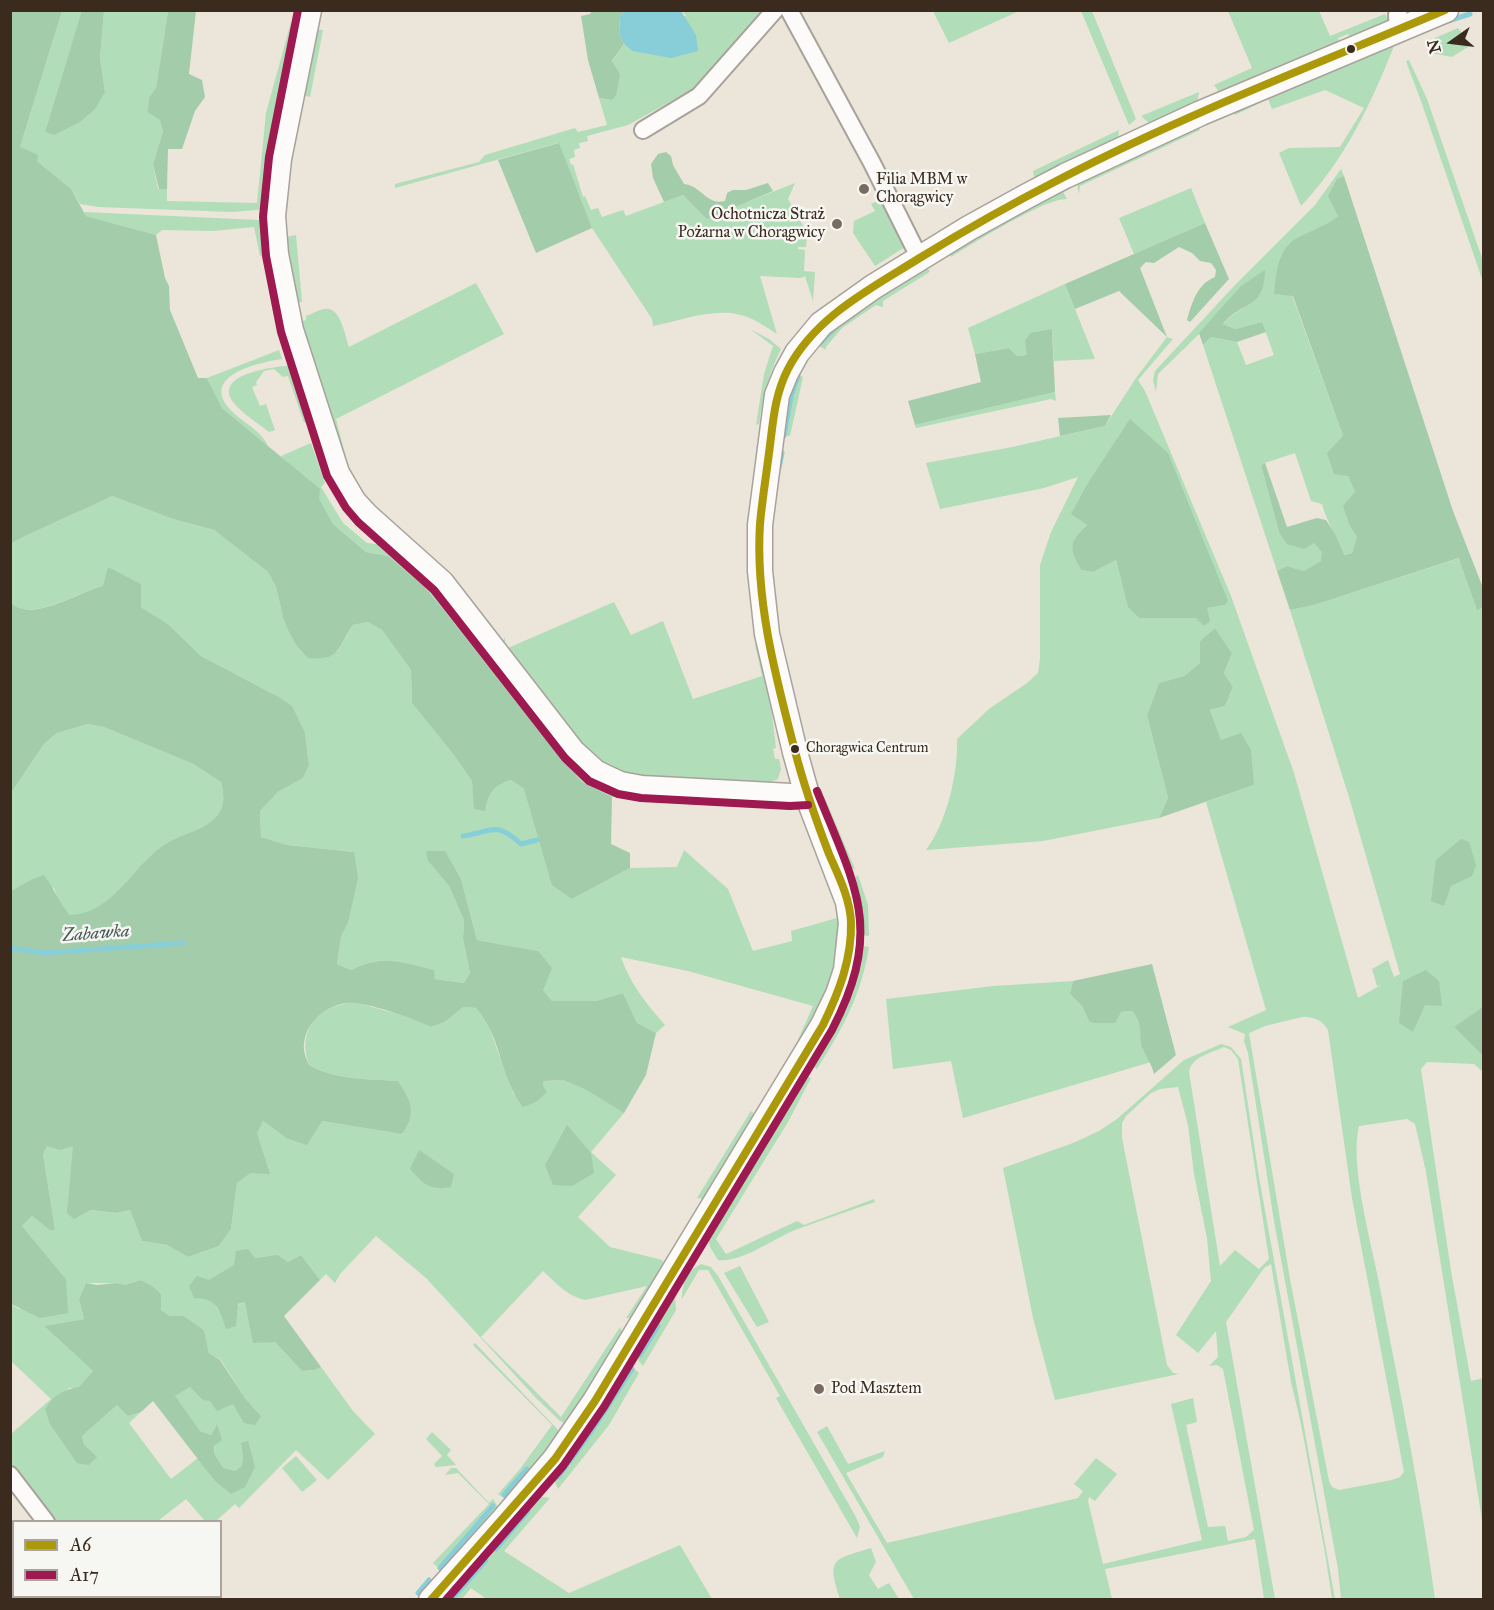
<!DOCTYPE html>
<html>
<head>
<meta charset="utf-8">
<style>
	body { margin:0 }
	#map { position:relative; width:1494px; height:1610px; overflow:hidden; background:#ece5da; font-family:"IM FELL Great Primer",serif }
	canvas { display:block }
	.frame { position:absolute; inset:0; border:12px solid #3b2a1e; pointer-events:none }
	.legend { position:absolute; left:12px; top:1520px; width:210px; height:78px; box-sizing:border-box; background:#f6f6f2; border:2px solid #aba49d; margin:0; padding:8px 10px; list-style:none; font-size:18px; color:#3b2a1e }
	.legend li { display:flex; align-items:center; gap:12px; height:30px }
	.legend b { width:30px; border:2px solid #aba49d }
	.north { position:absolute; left:1422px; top:12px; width:60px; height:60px; -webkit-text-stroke:4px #f6f6f2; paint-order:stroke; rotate:256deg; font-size:16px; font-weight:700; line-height:24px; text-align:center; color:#3b2a1e }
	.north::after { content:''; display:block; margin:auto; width:21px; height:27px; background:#3b2a1e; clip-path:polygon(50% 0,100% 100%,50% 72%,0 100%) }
</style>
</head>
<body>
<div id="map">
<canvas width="1494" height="1610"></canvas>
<div class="frame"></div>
<ul class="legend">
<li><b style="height:8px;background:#ac990a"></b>A6</li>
<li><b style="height:8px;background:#9d194f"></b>A17</li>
</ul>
<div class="north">N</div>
</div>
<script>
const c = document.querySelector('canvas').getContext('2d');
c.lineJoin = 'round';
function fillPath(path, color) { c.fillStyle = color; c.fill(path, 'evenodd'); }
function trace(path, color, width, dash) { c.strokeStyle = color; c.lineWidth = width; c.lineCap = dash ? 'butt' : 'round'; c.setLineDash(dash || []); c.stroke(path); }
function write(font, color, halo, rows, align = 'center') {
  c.font = font + ' "IM FELL Great Primer",serif'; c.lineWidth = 5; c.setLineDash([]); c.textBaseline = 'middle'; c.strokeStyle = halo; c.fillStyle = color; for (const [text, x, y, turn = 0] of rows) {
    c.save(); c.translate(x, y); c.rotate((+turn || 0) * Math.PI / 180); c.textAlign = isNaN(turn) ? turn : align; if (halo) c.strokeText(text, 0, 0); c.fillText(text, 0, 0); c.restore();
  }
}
const green = new Path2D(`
	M62,11H82L45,132L54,135L105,92L100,58L104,11H168L156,88L163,131L153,164L158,189H167V201L257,203L266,113L291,22L296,25L267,209L233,212L98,207L80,204L71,189L20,147Z
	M681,11H766L700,85L628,125L587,136L588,141L579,143L580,148L574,150L575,157L569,159L571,165L573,164L583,197L585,196L591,210L598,208L602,217L623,210L626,216L683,195L707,218L795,183L788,199L807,233L806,247H798V249L805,250L804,271L815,272L813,301L805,276L801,278L760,276L777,334C769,329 761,323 752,319C720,304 685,320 653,326L652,319L592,228L558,143L395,188V184L479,162L485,155L575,128L578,132L607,125L599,98L612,100V62L624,44L632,51L643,52L686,15Z
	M933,11H1019L949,43Z
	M1081,11H1092L1136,119L1129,125Z
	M1228,11H1319L1330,36L1385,14L1389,21L1351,38L1348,34L1338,38L1340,43L1254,77L1220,93L1214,85L1252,68Z
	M1458,28L1471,45L1452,57L1431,53L1435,38Z
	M313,29L323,30L310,97L299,94Z
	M1392,43L1394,46C1371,104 1344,161 1301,206L1279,153L1289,148L1340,147L1364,108L1325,90L1272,109L1268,99L1235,115L1232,107Z
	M1409,60L1427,99L1483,261V282L1421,101L1407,64L1406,61Z
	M1199,92L1197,102L1150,124L1141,116Z
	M1197,122L1200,130L1080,186L1079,194L1076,179Z
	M1119,130L1118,141L1035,181L1033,171Z
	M1341,169L1344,176L1337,179L1338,216L1330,223L1289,243L1274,294L1292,295L1343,436L1348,476L1355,492L1350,526L1357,537L1352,553L1343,555C1337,538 1327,522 1322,504L1311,501L1295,453L1265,463L1261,465L1279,532L1314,543L1322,551V561L1304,571L1287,566L1277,571L1203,345L1211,337L1237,342L1246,365L1274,355L1262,322L1235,329L1223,324C1243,302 1264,309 1264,271L1158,374L1156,392L1153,380L1155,371L1235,285L1315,205Z
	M1060,186L1067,199C1045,198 974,243 951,257L946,249Z
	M1191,188L1205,223L1134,254L1119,218Z
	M883,198L905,247L875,266L853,233L854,221L875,211L871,204Z
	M84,212L259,220L260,222H264L267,254L260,256L254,227L213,231L162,230L156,235L86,216Z
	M296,235L302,302L293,303L282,241L287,237Z
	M922,264L930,271L928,273L883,301V307L876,305L842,328L826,347V350L814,343Z
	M476,283L504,334L336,419L355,492L335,428L328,422L298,322L306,320V316C312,314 318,310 324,309C341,305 345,337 349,347Z
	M1065,284L1095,359L1054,361L1052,329L1027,355L1017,356L1009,348L975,354L968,328Z
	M750,329L769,339L781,349C769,373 763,397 759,424L756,425L764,374L773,346Z
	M1167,337L1173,339L1138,380L1145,391L1231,596L1294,773L1358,998L1381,985L1377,986L1372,969L1388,960L1394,977L1400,974L1349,797L1290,610L1314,605L1460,558L1477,609L1483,607V1008L1454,1027L1481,1054L1483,1060V1076V1072L1474,1064L1427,1062L1421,1069L1451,1271L1471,1381L1483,1378V1526L1426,1172L1415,1124L1407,1119L1359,1126C1349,1166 1372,1245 1380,1288C1400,1392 1421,1495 1435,1599H1341L1338,1569L1274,1221L1248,1053L1244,1041L1245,1034L1228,1027L1266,1010L1206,802L1254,785L1221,740L1210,710L1225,706L1233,687L1224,673L1232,653L1215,628L1200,641V663L1184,676L1159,683L1147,715L1168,798L1159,818L1043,841L926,850C947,822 958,774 957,739L989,709L1027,683L1038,673L1040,659V565L1051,532L1078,477L1044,488L940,509L926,463L1012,447L1105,426L1136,378ZM1072,514L1224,605L1207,608L1196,617L1139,618L1128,606L1116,560L1093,572L1081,570C1069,548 1069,542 1087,525ZM1302,1017C1314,1017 1321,1019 1328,1030L1352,1198L1404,1472L1400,1477L1392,1480L1339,1490L1332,1487L1329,1481L1290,1279L1249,1033L1265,1026Z
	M279,350L282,359C262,362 202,374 228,407C240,422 260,428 268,446L222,408L207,378Z
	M295,365L311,417L304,423L288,376L283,377L274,369L264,371L256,382L257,385L252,387L260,406L266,404L275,430L269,432C258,423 241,413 233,402C212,372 281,366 295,365Z
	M796,374L803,377L790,436L781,435L785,405Z
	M1055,392L1056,401L1051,399L916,428L915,425Z
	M311,443L325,483L321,487L343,523L367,543L385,545L420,571L535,716L635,796L612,797L582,782L542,735L443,609L388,556L366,552L333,524L319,498L281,456Z
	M112,496L173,519L214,530L268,572L276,587L283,617L338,651L353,625L368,622L382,630L411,670L412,703L453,754L472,781L475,809L497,784L511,780L524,789L572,899L630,868L677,867L684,850L728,889L753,951L792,941L791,931L837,918L835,898L841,917L833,981L802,1044L797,1042L813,1006L688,971L621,957C629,982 647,1005 665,1025L656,1033L637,1023L623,993L596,1001H552L543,990L538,951L477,940L461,879L444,851L428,861L449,886L464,920L463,939L470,973L464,983L435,979L433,970C400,962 383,954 351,970L337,964L341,937L348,923L354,852L287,845L261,837L260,811L278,792L303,778L309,765L305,733L279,697L201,656L168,624L141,607L109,567L104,586C78,591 33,623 10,603V543C44,526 78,513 112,496Z
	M614,602L631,635L663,621L693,699L762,676L755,644L757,646L771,705L776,748L773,749L775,759H779L781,769L778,779L768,783L644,781L597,765L502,644L505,637V645L508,648Z
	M88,724L104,727L193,764L221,782C223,791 225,800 221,809C211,830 184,832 167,843C141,859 111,909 84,915C80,915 74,915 70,915L59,903L54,888L30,880L11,891V793L44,744L57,733Z
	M824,796L855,869L846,867L817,800Z
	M858,875L868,905L869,936L862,935L859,932L849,882Z
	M863,946L869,947C861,996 843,1028 817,1069L810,1064L858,948Z
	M1073,981L1070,994L1082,1006L1089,1021L1121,1012L1132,1011L1139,1018L1143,1051L1151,1062L963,1118L951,1061L893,1069L886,999L993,986Z
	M354,1002L416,1019L431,1027L445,1022L463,1007L476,1008L486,1019L514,1095L543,1086L544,1081L563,1080L586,1089L624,1113L591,1152L616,1175L578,1217L610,1247L662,1260L666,1268L635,1318H626L647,1286L585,1300C567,1296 556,1283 543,1271L481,1337L561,1417L620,1327L624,1336L567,1425L559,1420L536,1398L426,1278L376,1236L340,1274L335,1283L326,1274L320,1280L301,1255L288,1262C260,1246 233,1269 209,1281L204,1298L213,1302L220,1312L245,1302L275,1342L302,1371L315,1370L321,1367L353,1411L375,1434L328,1480L296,1450L239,1508L235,1504L216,1521H205L186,1499L158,1521H52L11,1469V1434L51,1399L11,1361L10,1304L19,1309L66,1279L22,1226L32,1216L51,1231L55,1229L43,1154L47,1146L73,1145L75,1218L91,1210L117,1213L130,1210L142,1241L167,1245L188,1257L219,1246L231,1229L237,1183L251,1173L257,1134L263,1121L286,1138L322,1121L403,1134L398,1081C367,1079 336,1080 309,1065C296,1029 319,1006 354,1002ZM140,1280L161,1294V1310L170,1316H184L204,1330L209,1353L221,1360L245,1398L261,1416L233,1404L203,1399L190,1387L174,1396L200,1431L211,1435L216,1425L214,1453L223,1469L235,1471L241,1467L243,1459L241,1443L255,1467L214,1480L198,1458L171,1479L129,1423L141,1412L128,1416L118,1404L82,1436L84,1444L97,1457L45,1409L69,1388H79L93,1371L44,1326L84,1319L79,1299L86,1283H116L125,1285Z
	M1221,1044L1231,1047L1241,1059L1259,1177L1335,1599H1332L1325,1553L1301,1424L1291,1382L1271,1264L1264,1268L1226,1322L1275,1599H1264L1255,1539L1105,1569L1112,1599H914L817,1432L827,1426L848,1464L885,1451L883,1457L846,1473L887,1543L1078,1498L1083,1491L1074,1484L1096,1458L1117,1474L1095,1501L1089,1497L1088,1501L1103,1564L1202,1540L1171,1404L1193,1398L1197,1422L1186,1425L1208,1527L1225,1526L1228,1541L1246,1537L1254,1530L1223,1369L1217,1365L1209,1366L1218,1357L1216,1331L1198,1353L1176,1335L1211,1281L1207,1238L1194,1174L1188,1125L1178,1087L1160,1089L1151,1093L1126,1116L1122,1123V1138L1167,1365L1173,1373L1179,1374L1055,1400L1033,1318L1003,1168L1073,1143L1099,1131L1117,1119L1184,1060ZM1224,1047L1231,1050L1238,1059L1269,1259L1259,1269L1235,1250L1220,1266L1189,1072C1191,1057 1211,1053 1224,1047Z
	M804,1075L811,1078L788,1122L716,1239L726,1254L797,1221L804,1225L874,1199L875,1202C848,1211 822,1220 795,1230C773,1239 741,1263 718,1260L710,1247L707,1234Z
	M751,1111L756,1115L708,1199L697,1198Z
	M701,1264L711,1267L718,1276L856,1517L860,1527L857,1538L776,1398L780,1396L708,1270H699L682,1299C682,1284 686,1271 701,1264Z
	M740,1266L769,1322L757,1327L724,1273Z
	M673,1294L675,1296L676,1310L643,1366L638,1360L636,1352Z
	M475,1343L559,1431L560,1434L508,1501L498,1494L520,1469L552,1425L473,1345Z
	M630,1365L639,1373L609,1425L558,1489L553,1477Z
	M432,1432L451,1450L447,1455L456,1465L436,1467L434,1464L442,1456L426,1439Z
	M296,1456L317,1480L302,1492L282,1468Z
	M451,1468H456L489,1503L493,1499L499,1509L444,1573L433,1563L489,1504L458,1473L445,1475Z
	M537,1496L550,1498L504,1551L569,1593L680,1545L712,1599L488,1600L471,1588L462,1599L441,1600Z
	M871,1548L876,1562L869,1575L878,1589L889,1583L899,1599H840C827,1558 832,1560 871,1548Z`);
const forest = new Path2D(`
	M11,10L62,11L20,147L38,155L37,161L71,189L86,216L156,235L165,278L169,286L170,310L198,378H207L222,408L320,489L319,498L333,524L366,552L388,556L423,586L443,609L542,735L582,782L612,797L611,844L630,853V868L572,899L552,885L524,789L511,780C493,785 488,793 485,811L474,809L472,781L453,754L412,703L411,670L382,630L368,622L353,625C337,648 341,661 308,658L297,646L289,632L283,617L276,587L268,572L214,530L173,519L112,496C78,513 44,526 11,543Z
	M82,10L104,11L100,58L105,92L95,109L80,122L54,135L45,132Z
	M168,11H196L189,74L202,80L205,97L195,111L182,149H168L167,189H159L153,164L163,131L160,120L148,112L149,98L156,88Z
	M592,11H626L620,16L619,33L624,44L612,61L620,75L616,95L612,100L599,98L588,60L581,16L590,14Z
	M559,143L592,228L536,253L498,160Z
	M666,152L671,156L673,165L684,184C702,186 707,206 725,201L727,193L733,190H746L768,183L773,191L707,219L683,195L664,202L653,178L651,164L658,154Z
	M1344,176L1453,511L1483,588V607L1477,610L1459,558L1314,605L1290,610L1277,571L1287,566L1304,571L1321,561L1322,552L1314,543L1304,549L1287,544L1279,532L1261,465L1265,463L1287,527L1317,518L1326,520L1335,534L1344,555L1352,553L1357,537L1350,526L1343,506L1355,492L1348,476L1334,474L1327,453L1343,436L1293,296L1274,294C1276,277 1277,257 1289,244C1297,235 1325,228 1338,216L1328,196L1337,179Z
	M1205,223L1229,279L1190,322L1187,320C1192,303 1197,284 1215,277L1216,270L1211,263L1200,261L1192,253L1179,247L1154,263L1146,262L1140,268L1167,337L1119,291L1075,309L1065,284Z
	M1265,270C1264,311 1243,300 1223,324L1235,329L1262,322L1266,332L1237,342L1211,337L1203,345L1199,333L1241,286Z
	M1052,329L1055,392L915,425L908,401L981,382L975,354L1009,348L1017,356L1027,355L1025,341L1030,333Z
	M1111,415L1105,426L1060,436L1058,418Z
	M1130,419L1168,453L1228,601L1225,605L1207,608L1210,621L1204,626L1196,618H1139L1128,607L1116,560L1093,572L1081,570C1069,548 1068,543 1087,525L1071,514L1088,483Z
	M108,567L141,584V607L168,624L201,656L279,697L292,706L305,733L309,765L303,778L278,792L260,811L261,837L287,845L354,852L358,878L348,923L341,937L337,964L351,970C383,954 400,962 434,970L435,979L464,983L470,973L463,939L464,920L449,886L428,861L426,851H445L461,879L477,940L538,951L552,968L543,990L552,1001H596L623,993L637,1023L656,1033L646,1075L624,1113L585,1089L563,1080L544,1081L543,1086L547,1092L536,1102L523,1107C500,1078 501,1035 476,1008L463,1007L445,1022L431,1027C413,1018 374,1005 355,1003C335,1000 309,1018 305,1038C302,1048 305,1056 309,1065C336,1080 367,1079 398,1081C411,1101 417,1113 402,1134L322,1121L307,1145L286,1138L263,1121L257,1134L270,1174L251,1173L237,1183L231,1229L219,1246L188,1257L167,1245L142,1241L130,1210L117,1213L91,1210L74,1219L67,1213L73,1146L60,1150L47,1146L43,1154L55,1229L51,1231L32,1216L22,1226L66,1279L68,1313L40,1318L11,1304V891L30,880L44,875C55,889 58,902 70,915C114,914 133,864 167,843C184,832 211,830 221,809C225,800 223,791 221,782L193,764L104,727L88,724L57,733L44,744L11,793V603C33,623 78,592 103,586Z
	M1215,628L1232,653L1224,673L1233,687L1225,706L1210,710L1221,740L1241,733L1251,750L1254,785L1159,818L1168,798L1147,715L1159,683L1184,676L1200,663V641Z
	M1461,839L1469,842L1476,865L1472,876L1451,886L1444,906L1431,901L1436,860Z
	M1152,964L1176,1055L1154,1074C1152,1065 1148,1060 1144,1052C1137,1038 1145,1024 1132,1011L1121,1012L1115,1023H1094L1089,1021L1082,1006L1070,994L1073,981Z
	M1426,970L1439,981L1442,1006L1425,1005L1413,1032L1399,1023L1403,981Z
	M1483,1007L1484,1008L1483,1060L1481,1054L1454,1027Z
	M567,1125L591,1153L594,1173L572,1186L553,1185L545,1165Z
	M419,1150L454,1174L451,1187C429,1191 424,1184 410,1169Z
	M248,1249L255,1258L277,1255L288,1262L301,1255L320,1280L284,1316L321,1367L315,1370L302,1371L275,1342L253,1343L245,1302L238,1304L236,1326L226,1329C220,1310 217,1298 194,1298L189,1286L197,1276L209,1280L234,1265L236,1251Z
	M140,1280L152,1286L161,1294V1310L170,1316H184L204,1330L209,1353L220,1360L245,1398L261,1416L255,1425L244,1423L233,1404L217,1411L210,1401L203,1400L190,1387L175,1396L200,1431L211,1435L217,1424L222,1440L214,1446V1453L223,1468L235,1471L241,1467L243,1459L241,1443L248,1441L255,1467L245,1487L231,1494L214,1480L153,1401L141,1412L128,1416L117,1405L82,1436L84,1444L97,1457L89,1465L77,1463L50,1424L45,1409C53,1396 64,1389 79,1387L93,1371L44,1326L84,1319L79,1299L86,1283L97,1285L116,1283L125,1285Z`);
const water = new Path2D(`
	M626,11H681L696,35L698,51L671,58L632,51L624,44L619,33L620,16Z`);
const stream = new Path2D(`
	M1448,21L1470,14
	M820,343L839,324
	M784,436L791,396L798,376
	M779,468L782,453
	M463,836C493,832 495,820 521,844L537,840
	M10,948L45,953L183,943
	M640,1355L658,1326
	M558,1477L593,1429L632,1369
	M504,1495L527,1469
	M496,1549L528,1511
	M440,1568L493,1506
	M418,1593L429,1580
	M451,1600L486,1560`);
const street = new Path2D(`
	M789,10L872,163L919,257
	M1398,30L1397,15L1399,10
	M643,130L699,96L775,10
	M10,1475L46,1522
	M102,1596L104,1600`);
const secondary = new Path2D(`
	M309,10L279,159L273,216L276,254L291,330L337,473L354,502L366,515L442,583L573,752L595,772L607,778L620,784L642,788L791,796L807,795
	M431,1600L504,1519L555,1459L595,1401L823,1025L838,994L846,970L851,923L848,902L807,795L795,752L767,634L760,571V525L777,395L786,373L797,353L821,324L873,287L969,228L1027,196L1065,176L1201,113L1446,10`);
const bus1 = new Path2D(`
	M431,1600L555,1459L595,1401L823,1025C839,992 852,959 851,922C850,898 838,875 829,854C816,820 804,786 795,751C776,678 755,601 760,524C762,501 766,477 769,453C773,424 774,396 788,369C815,317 870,289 918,259C965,230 1013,203 1062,178C1186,114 1317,64 1445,10`);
const bus2 = new Path2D(`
	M298,10L269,157L263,217L266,256L281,332L327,476L346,508L358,522L434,590L565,758L589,781L618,794L641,798L790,806L808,805
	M446,1600L563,1466L604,1407L832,1030C884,929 856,888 817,791`);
const markers = [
	[1351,49,5,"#3b2a1e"],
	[864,189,6,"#796b60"],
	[837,224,6,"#796b60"],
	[795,749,5,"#3b2a1e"],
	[819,1389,6,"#796b60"]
];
const busNames = [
	["Chorągwica Centrum",806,749]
];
const poiNames = [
	["Filia MBM w",876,180],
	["Chorągwicy",876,198],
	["Ochotnicza Straż",825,215,"right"],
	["Pożarna w Chorągwicy",825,233,"right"],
	["Pod Masztem",831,1389]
];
const waterNames = [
	["Zabawka",96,934,-4]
];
fillPath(green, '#b1ddb8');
fillPath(forest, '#a3ccab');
fillPath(water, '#87ced9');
trace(stream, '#87ced9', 5);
trace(street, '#a8a29b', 20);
trace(secondary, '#a8a29b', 27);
trace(street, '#fcfbf9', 16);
trace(secondary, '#fcfbf9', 24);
trace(bus1, '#ac990a', 8);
trace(bus2, '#9d194f', 8);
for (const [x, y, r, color] of markers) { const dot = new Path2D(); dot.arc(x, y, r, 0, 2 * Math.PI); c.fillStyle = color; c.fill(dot); trace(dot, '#f6f6f2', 2); }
write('14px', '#3b2a1e', '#f6f6f2', busNames, 'left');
write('16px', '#3b2a1e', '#f6f6f2', poiNames, 'left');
write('italic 18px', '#455856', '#f6f6f2', waterNames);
</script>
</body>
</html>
